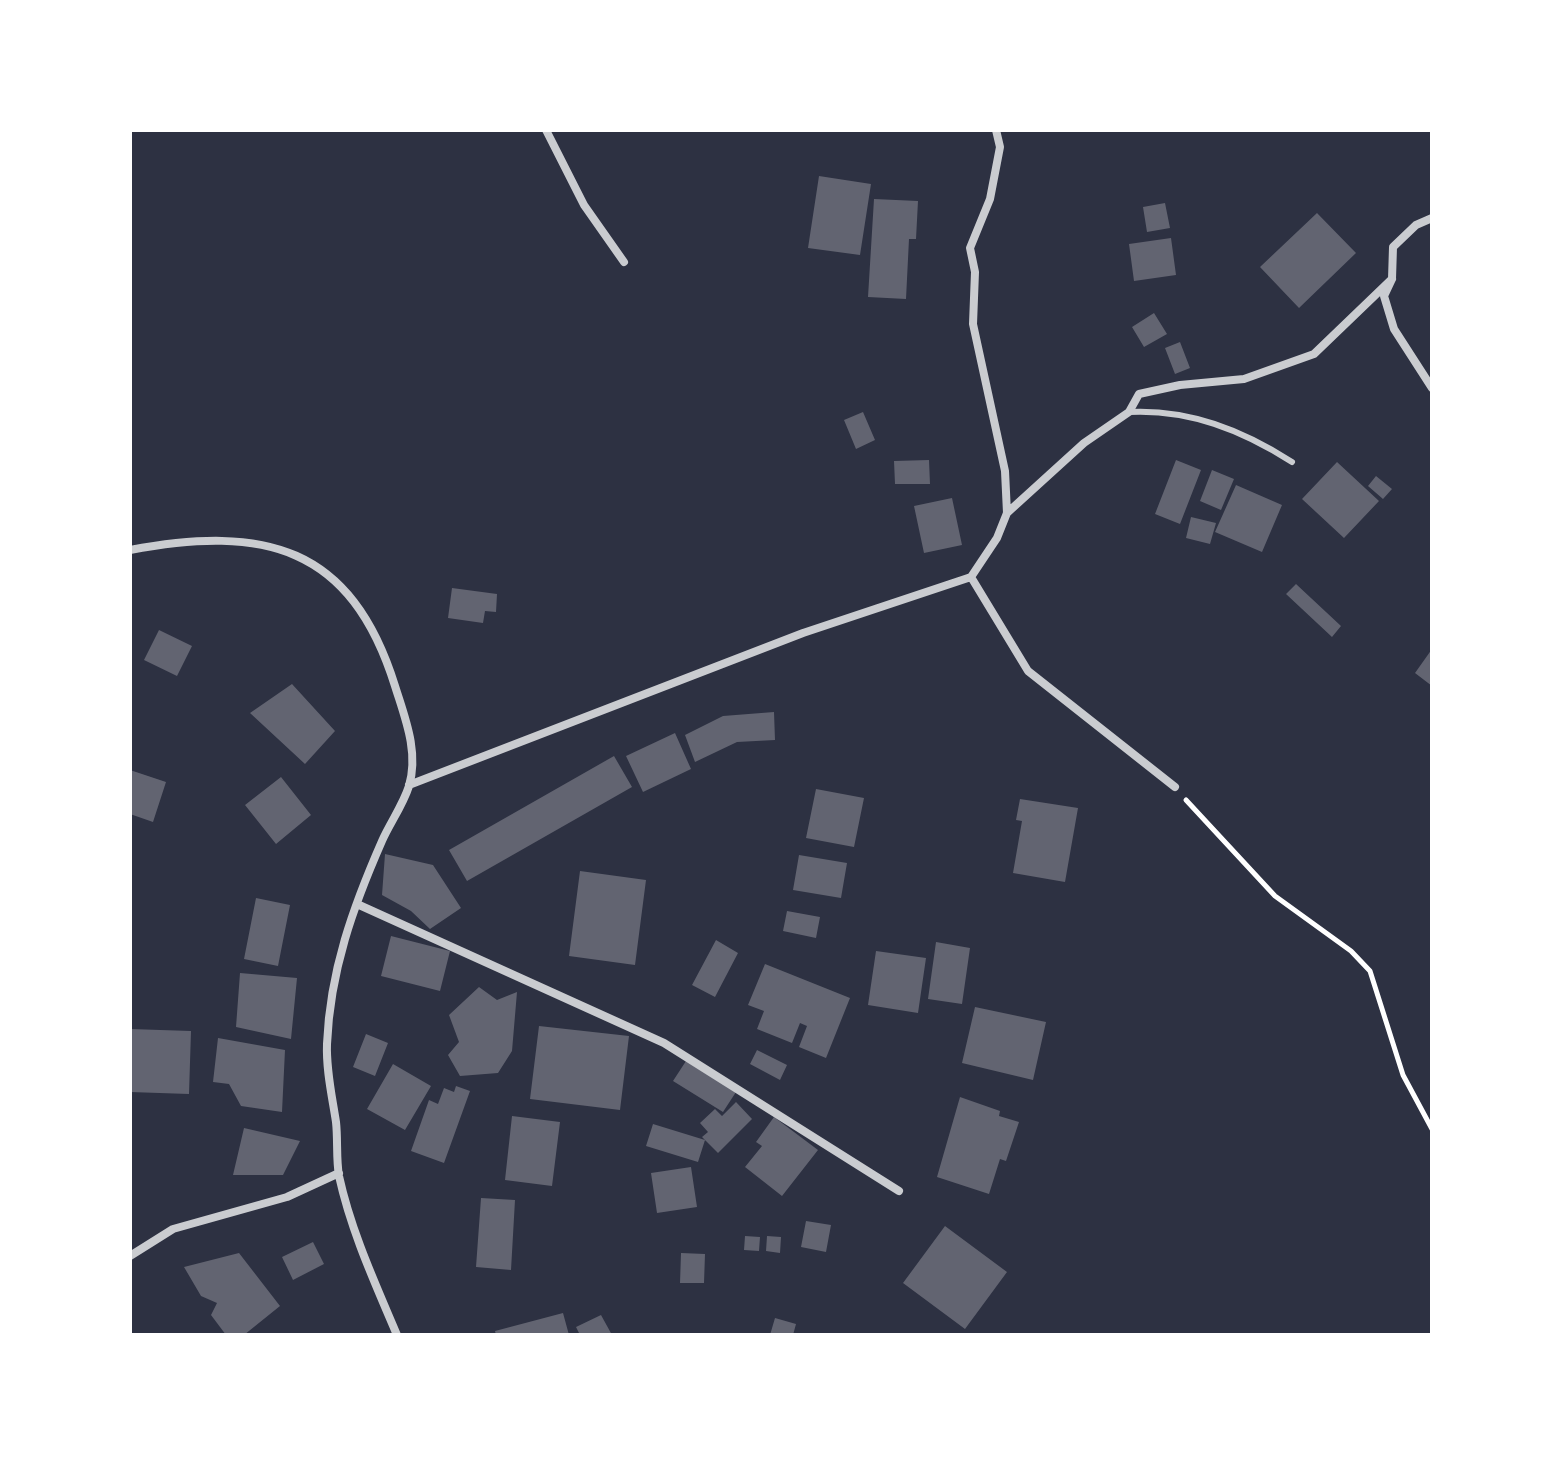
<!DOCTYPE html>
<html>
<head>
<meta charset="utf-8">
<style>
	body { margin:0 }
	#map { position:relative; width:1562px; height:1465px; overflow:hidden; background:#2d3142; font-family:Overpass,sans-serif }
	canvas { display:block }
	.frame { position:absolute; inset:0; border:132px solid #fff; pointer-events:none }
</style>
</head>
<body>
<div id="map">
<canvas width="1562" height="1465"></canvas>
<div class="frame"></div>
</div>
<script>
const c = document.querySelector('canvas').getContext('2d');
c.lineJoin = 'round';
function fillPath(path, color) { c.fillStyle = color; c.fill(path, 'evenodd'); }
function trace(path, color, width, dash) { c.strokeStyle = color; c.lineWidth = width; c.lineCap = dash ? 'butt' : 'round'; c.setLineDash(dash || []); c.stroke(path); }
const building = new Path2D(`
	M819,176L871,184L860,255L808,248Z
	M874,199L918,201L916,239H909L906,299L868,297Z
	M1165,203L1170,228L1147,232L1143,207Z
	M1317,213L1356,253L1299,308L1260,267Z
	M1171,238L1176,275L1134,281L1129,244Z
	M1154,313L1167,334L1144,347L1132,327Z
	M1180,342L1190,368L1175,374L1165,348Z
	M863,412L875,440L856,449L844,420Z
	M929,460L930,484H895L894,461Z
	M1176,460L1201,470L1180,524L1155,514Z
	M1337,462L1379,501L1344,538L1302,499Z
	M1212,470L1234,479L1221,510L1200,501Z
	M1376,476L1392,489L1383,499L1368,486Z
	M1236,485L1282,505L1262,552L1215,532Z
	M952,498L962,545L924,553L914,506Z
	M1191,517L1216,523L1210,544L1186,538Z
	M1296,584L1341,626L1332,637L1286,594Z
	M452,588L497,594L496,612L485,611L483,623L448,618Z
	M159,630L192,646L177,676L144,660Z
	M1432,649V686L1415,673Z
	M292,684L335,731L305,764L250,713Z
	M774,712L775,740L737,742L695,762L685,735L723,716Z
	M675,733L691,769L643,792L626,756Z
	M614,756L632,787L467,881L449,850Z
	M130,770L166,782L153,822L130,814Z
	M281,777L311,815L276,844L245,805Z
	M816,789L864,798L854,847L806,838Z
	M1020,799L1078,808L1065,882L1013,873L1022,821L1016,820Z
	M385,854L433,865L461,908L430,929L411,911L382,895Z
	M799,855L847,863L841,898L793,890Z
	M580,871L646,880L635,965L569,956Z
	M256,898L290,905L278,966L244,959Z
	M787,911L820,917L816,938L783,931Z
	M391,936L450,951L440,991L381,976Z
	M716,940L738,953L715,997L692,985Z
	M936,942L970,948L962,1004L928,999Z
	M876,951L926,958L918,1013L868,1005Z
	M765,964L850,998L826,1058L799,1047L807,1026L800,1023L792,1043L757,1029L764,1011L748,1005Z
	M240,973L297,978L291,1039L236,1027Z
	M479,987L497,1000L517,992L512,1051L498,1073L460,1076L448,1055L459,1042L449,1015Z
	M975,1007L1046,1022L1033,1080L962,1063Z
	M539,1026L629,1036L620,1110L530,1099Z
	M130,1029L191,1031L189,1094L130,1092Z
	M366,1034L388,1043L375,1076L353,1067Z
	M218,1038L285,1050L282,1112L241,1106L229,1084L213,1082Z
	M757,1050L787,1065L780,1080L750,1064Z
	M686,1061L736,1092L723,1112L673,1081Z
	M393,1064L431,1086L405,1130L367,1109Z
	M456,1086L470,1091L444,1163L411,1151L429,1100L438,1104L444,1088L454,1092Z
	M960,1097L1000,1111L999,1116L1019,1122L1006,1161L1000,1159L989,1194L937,1177Z
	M736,1102L752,1119L718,1153L702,1137L708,1132L700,1123L715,1109L722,1116Z
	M512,1116L560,1122L552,1186L505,1180Z
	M774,1117L818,1150L782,1196L745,1167L762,1146L756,1142Z
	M653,1124L705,1140L698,1162L646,1146Z
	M244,1128L300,1141L283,1175H233Z
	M691,1167L697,1207L657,1213L651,1173Z
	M481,1198L515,1200L511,1270L476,1267Z
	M806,1221L831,1225L826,1252L801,1247Z
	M945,1226L1007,1272L965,1329L903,1283Z
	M745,1236L760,1237L759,1251L744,1250Z
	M767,1236L781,1237L780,1253L766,1251Z
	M313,1242L324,1264L293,1280L282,1257Z
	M239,1253L280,1306L244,1335H226L211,1315L217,1303L201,1296L184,1267Z
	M681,1253L705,1254L704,1283H680Z
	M563,1313L569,1335H496L495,1331Z
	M601,1315L612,1335H580L576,1327Z
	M775,1318L796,1324L793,1335H770Z`);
const path = new Path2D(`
	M1186,800L1275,896L1351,951L1370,971L1403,1075L1432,1129`);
const service = new Path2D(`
	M1129,412C1189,409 1242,430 1292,462`);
const minor = new Path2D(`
	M546,130L584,205L624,262
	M1432,218L1416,225L1393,247L1392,279L1384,296L1394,329L1432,388
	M1007,513L1084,443L1129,412L1139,394L1180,385L1244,379L1314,354L1392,279
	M130,550C264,525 351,545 395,686C405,718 419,752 409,786C403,805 390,823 382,841C353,907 330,971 327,1044C326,1070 332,1096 336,1122C338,1140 336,1159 339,1176C351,1231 375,1283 397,1335
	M971,577L1028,671L1175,787
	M409,785L803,633L971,577L997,538L1007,513L1005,471L973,324L975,272L970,248L990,199L1000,147L996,130
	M357,904L664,1043L899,1191
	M130,1256L173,1229L287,1197L339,1173`);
fillPath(building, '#626471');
trace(path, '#fff', 5);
trace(service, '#caccd0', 6);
trace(minor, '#caccd0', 8);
</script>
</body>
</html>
